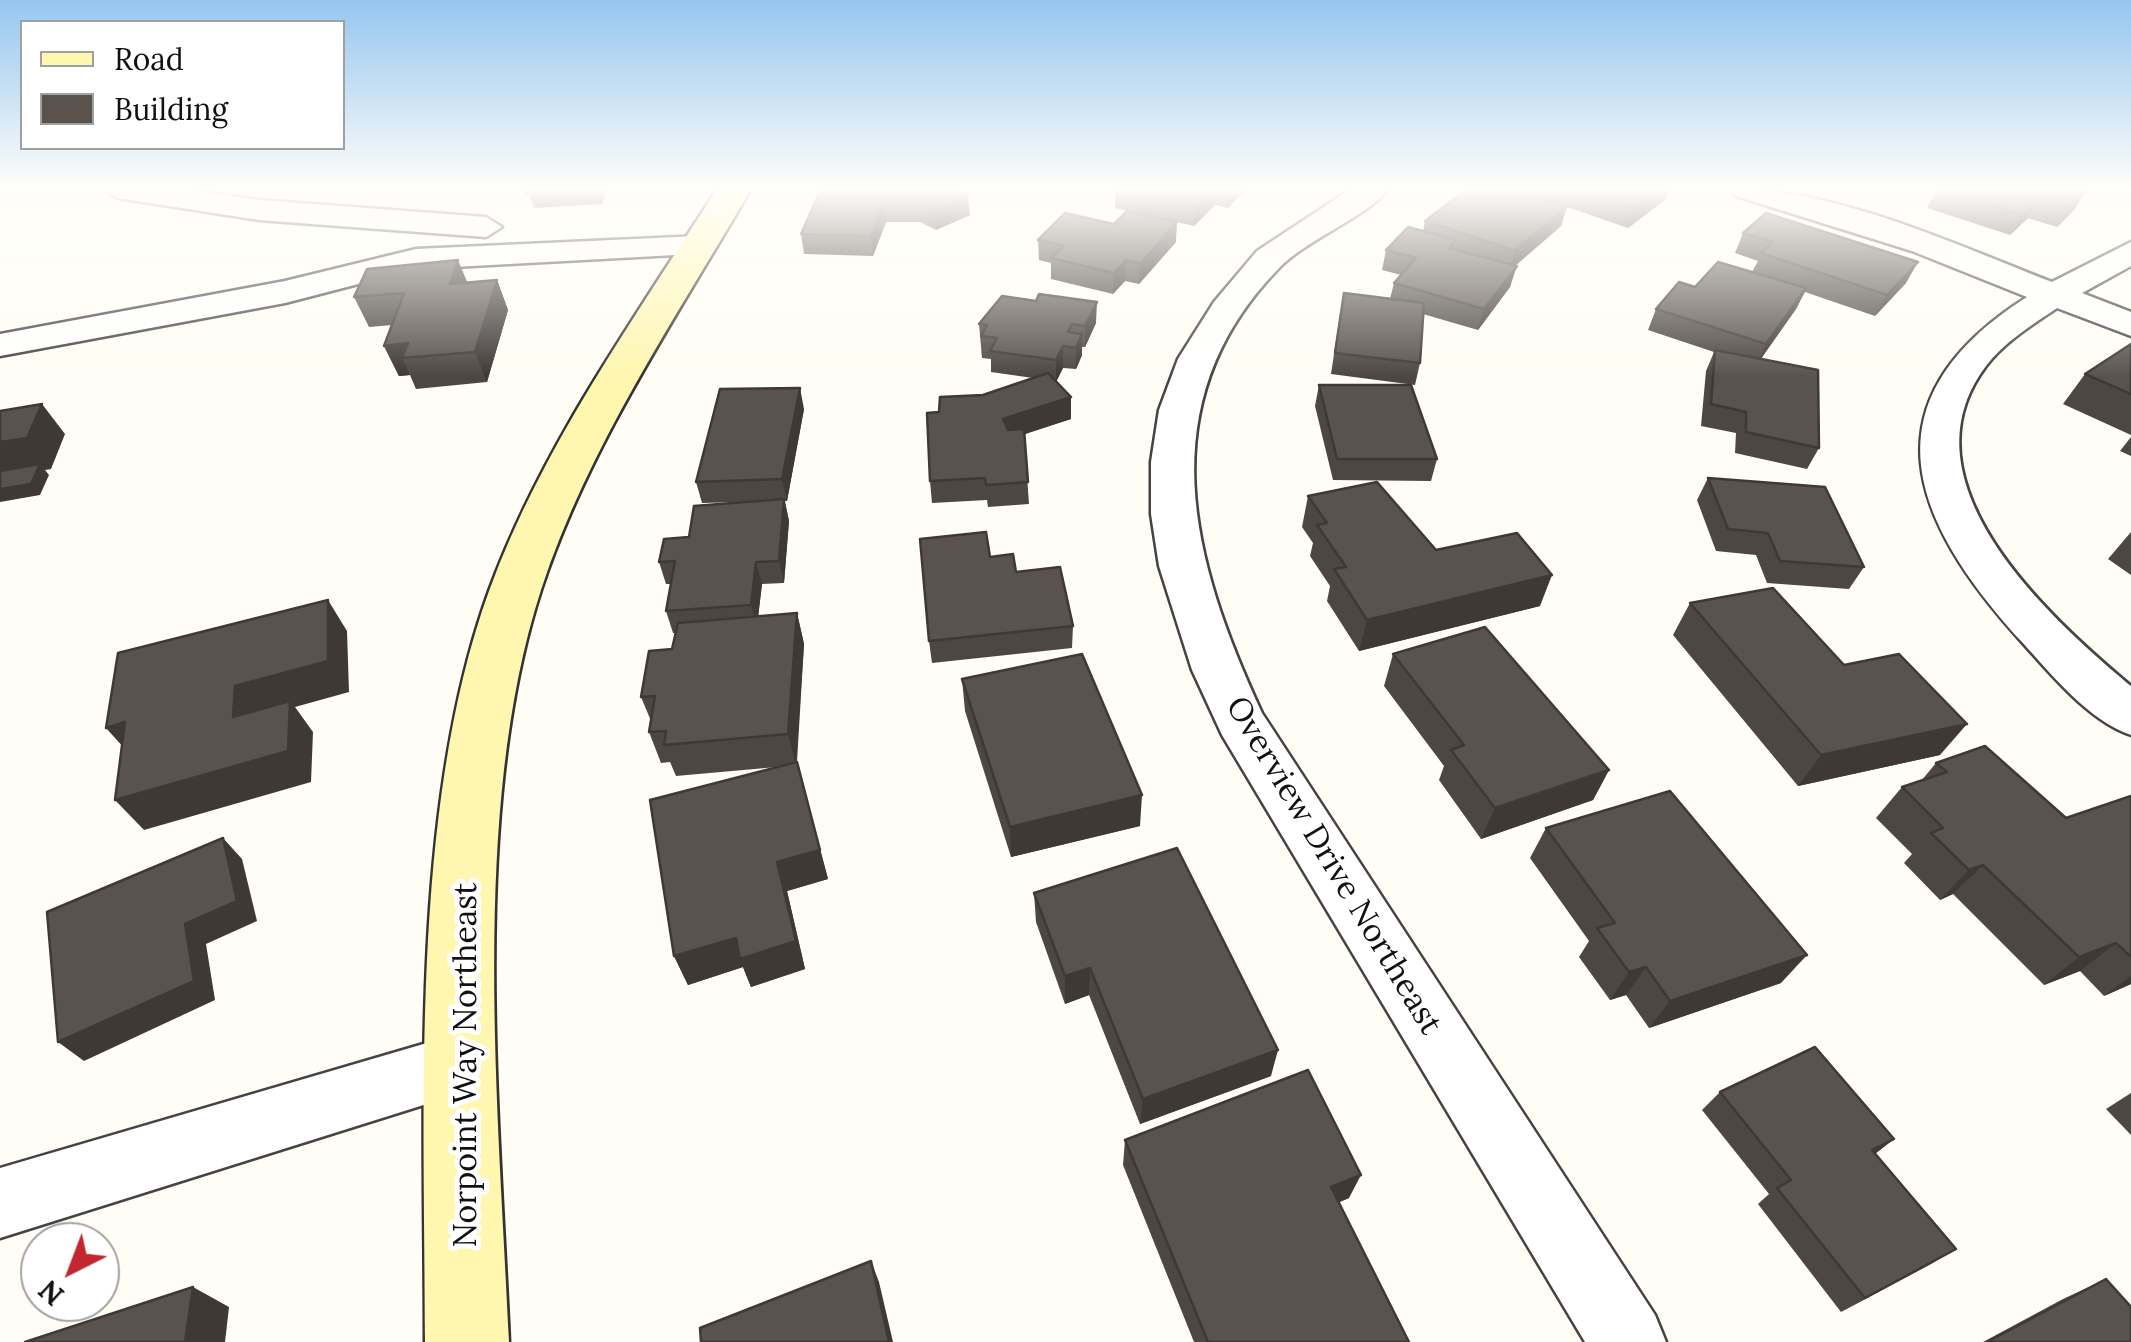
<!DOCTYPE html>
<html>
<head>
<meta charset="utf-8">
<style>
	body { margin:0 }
	#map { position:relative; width:2131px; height:1342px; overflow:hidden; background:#fffdf5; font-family:Lora,serif }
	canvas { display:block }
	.legend { position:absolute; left:20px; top:20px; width:325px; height:130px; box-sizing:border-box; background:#fff; border:2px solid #a0a0a0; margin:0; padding:12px 18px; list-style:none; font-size:30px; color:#111 }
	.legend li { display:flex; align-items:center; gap:20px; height:50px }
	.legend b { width:50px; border:2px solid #a0a0a0 }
	.north { position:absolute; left:20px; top:1222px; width:100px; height:100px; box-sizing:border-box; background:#fff; border:2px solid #a0a0a0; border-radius:50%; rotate:222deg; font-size:28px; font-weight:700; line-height:40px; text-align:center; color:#111 }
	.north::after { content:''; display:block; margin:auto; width:35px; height:45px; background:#c4262e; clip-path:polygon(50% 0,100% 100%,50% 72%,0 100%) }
</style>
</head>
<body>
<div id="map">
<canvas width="2131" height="1342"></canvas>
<ul class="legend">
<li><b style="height:12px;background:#fff6b0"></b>Road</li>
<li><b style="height:28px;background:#5a524d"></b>Building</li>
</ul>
<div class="north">N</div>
</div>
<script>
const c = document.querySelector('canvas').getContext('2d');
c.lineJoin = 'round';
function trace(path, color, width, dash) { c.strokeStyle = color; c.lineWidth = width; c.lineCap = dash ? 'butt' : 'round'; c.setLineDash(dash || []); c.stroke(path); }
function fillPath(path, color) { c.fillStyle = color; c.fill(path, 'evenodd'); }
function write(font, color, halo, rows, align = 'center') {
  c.font = font + ' Lora,serif'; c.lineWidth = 10; c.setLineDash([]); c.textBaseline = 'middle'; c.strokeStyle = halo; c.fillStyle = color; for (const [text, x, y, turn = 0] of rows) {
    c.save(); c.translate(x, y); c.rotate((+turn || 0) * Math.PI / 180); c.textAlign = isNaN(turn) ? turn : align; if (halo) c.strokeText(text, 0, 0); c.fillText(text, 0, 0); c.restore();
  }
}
const street = new Path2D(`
	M103,189H183L259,200L486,217L502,227L486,237L259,220L118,198Z
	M1351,189H1388C1370,215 1305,240 1278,269C1147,404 1192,562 1262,713L1655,1315L1666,1342H1585L1222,735L1192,670L1159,566L1151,514V462L1159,410L1178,359L1214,302L1257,251Z
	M1732,189C1837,189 1954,244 2052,282L2131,242V266L2082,293L2131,312V336L2057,308C2032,325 2004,342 1986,366C1898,482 2049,617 2131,686V735C2089,721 2051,674 2022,642C1910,519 1863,401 2027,297L1912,251L1736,196Z
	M700,236L712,239L717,246L712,253L416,269L285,303L0,356V334L285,281L416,249Z
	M461,1033L484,1042L494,1064L484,1086L0,1238V1168Z`);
const secondary = new Path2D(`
	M717,189H751C675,319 588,447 541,590C469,811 499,1111 509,1342H425C425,1109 409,811 489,591C542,446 635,318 717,189Z`);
const wall = new Path2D(`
	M522,189H607L602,204L534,208L529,195H524Z
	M821,189H955L970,215L936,230L920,222H886L873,256L804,254L801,234Z
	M1116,189H1246L1228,208L1215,205L1194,226L1115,208Z
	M1526,189H1669L1666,199L1628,228L1567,207L1561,226L1515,266L1510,287L1478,330L1423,314L1420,363L1415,385L1331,374L1340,314L1390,299L1394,283L1401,275L1382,270L1386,250L1423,231L1425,221L1525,193Z
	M1937,189H2083L2074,210L2057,227L2028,218L2010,235L1927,208Z
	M1743,233L1906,283L1875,316L1805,292L1796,309L1761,358L1819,448L1807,469L1735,453L1736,433L1701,426L1706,371L1714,352L1648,330L1656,309L1695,287L1752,272L1758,261L1735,253Z
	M1038,240L1176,242L1139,284L1125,281L1113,294L1051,279V263L1039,260Z
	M497,280L508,310L487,382L416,389L410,375L399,376L384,346L392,325L369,327L354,297Z
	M1096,323L1085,347H1082V355L1076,369L1063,368L1056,382L1071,419L1024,434L1029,504L988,507L987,500L932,503L930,481L939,412L983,395L1033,378L991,372V359L982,358L979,324Z
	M2131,344V435L2063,404L2085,374Z
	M1319,385L1437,459L1431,481L1333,480L1315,406Z
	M804,409L787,501H785L789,521L784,583L762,584L758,616L797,613L804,644L797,762L828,879L787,891L805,969L751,987L743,967L688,985L674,956L777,767L676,776L670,762L661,763L649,732L651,721L641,697L672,649L676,633H673L666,611L671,584H666L659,562L689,537L742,502L702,503L696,482Z
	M2131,437V456L2120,451Z
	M1708,478L1864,567L1849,589L1767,583L1756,555L1716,551L1697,500Z
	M1308,496L1436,550L1540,606L1359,651L1327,601L1330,586L1310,556L1313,543L1302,527Z
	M2131,532V575L2108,559Z
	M990,557L1073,626L1072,648L932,663L929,641Z
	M1690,603L1844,665L1940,755L1798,786L1673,635Z
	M1393,654L1609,770L1593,800L1481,839L1439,780L1444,766L1384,686Z
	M962,679L1140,826L1011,857L965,711Z
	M1936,763L2066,818L2131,796V984L2104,996L2080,971L2044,985L1953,894L1940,900L1904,863L1912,854L1876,818L1902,787L1921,781Z
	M1546,828L1781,983L1649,1028L1626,995L1610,1000L1579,957L1589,941L1530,858Z
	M1034,893L1271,1076L1140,1124L1089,995L1065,1004L1036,922Z
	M1720,1092L1894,1139L1875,1154L1956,1249L1841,1312L1758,1204L1769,1194L1702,1110Z
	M2131,1093V1135L2106,1109Z
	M1125,1140L1349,1198L1339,1202L1409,1342H1194L1123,1165Z
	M2106,1279L2131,1342H1983L2063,1299Z`);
const shadedWall = new Path2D(`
	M598,189H607L602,204Z
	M1212,189H1216L1215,205L1194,226L1196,206Z
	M1230,189H1246L1228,208Z
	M1660,189H1669L1666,199L1628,228L1636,208Z
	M2087,190L2074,210L2057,227L2070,207Z
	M968,195L970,215L936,230L935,210Z
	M2041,198L2028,218L2010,235L2022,215Z
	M884,202L886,222L873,256L871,236Z
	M1567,206L1561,226L1509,271L1515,251Z
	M1177,222L1176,242L1139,284L1140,264Z
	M458,260L470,289L450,284Z
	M1126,260L1125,281L1113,294L1114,273Z
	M1918,262L1906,283L1875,316L1887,295Z
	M1517,266L1510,287L1478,330L1484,309Z
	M497,280L508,310L487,382L475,352Z
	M1806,288L1796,309L1756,366L1766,344Z
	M1097,302L1096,323L1085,347V326Z
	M1082,334V355L1076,369V348Z
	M408,343L402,358L410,375L399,376L384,346Z
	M1063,346V368L1056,382V360Z
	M800,388L804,409L787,501L782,479Z
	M1071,397V419L1004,441L1003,419Z
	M42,404L65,434L51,469L45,470L49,475L40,495L0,502V442Z
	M784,499L789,521L784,583L779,561Z
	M756,562L762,584L757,627L751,605Z
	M1552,575L1540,606L1359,651L1367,620Z
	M328,600L347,631L349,692L295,707L313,732L311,782L144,830L115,800L233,717L235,686Z
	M797,613L804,644L796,765L788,734Z
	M125,722L134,759L106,728Z
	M1967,724L1940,755L1798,786L1821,755Z
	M797,762L828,879L787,891L805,969L751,987L743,967L688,985L674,956L777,862Z
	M1609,770L1593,800L1481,839L1495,808Z
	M1142,795L1140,826L1011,857L1010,827Z
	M223,838L242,859L257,921L206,944L215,1000L84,1061L58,1042L185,924Z
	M1983,865L1953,894L1940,900L1969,870Z
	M2116,943L2080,971L2044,985L2079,957Z
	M1807,955L1781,983L1649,1028L1670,1001Z
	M1646,967L1626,995L1610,1000L1629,972Z
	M1090,968L1089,995L1065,1004V976Z
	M2131,976V984L2104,996Z
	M1278,1050L1271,1076L1140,1124L1143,1099Z
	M1894,1139L1872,1156V1150Z
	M1361,1175L1349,1198L1321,1210L1331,1187Z
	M1956,1249L1931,1264L1841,1312L1865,1298Z
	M871,1261L879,1282L893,1342H889Z
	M193,1287L229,1307L225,1342H185Z`);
const building = new Path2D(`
	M821,189H955L968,195L935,210L918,203L884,202L871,236L801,234Z
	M1121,189H1212L1196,206Z
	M1467,189H1513L1567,206L1515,251L1425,221Z
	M1578,189H1660L1636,208Z
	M1941,189H2083L2087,190L2070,207L2041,198L2022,215Z
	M1127,211L1177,222L1140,264L1126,260L1114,273L1051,258L1064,246L1038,240L1065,213L1114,224Z
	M1766,213L1918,262L1887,295L1761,253L1773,242L1743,233Z
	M1408,227L1456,240L1449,248L1517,266L1484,309L1394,283L1416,258L1386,250Z
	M458,260L450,284L497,280L475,352L402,358L408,343L384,346L404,293L354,297L367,269Z
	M1718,262L1806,288L1766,344L1656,309L1679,282L1695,287Z
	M1344,293L1424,303L1420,363L1335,353Z
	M1039,294L1097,302L1085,326L1072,324L1068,332L1082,334L1076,348L1063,346L1056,360L990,351L997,338L981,336L987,325L979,324L1002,296L1036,301Z
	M2131,344V394L2085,374Z
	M1715,350L1818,370L1819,448L1746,432V412L1711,404Z
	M1048,373L1071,397L1003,419L1008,430L1024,429L1028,482L986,485L985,478L930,481L927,413L939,412L940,397L983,395Z
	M1319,385H1411L1437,459H1337Z
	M800,388L782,479L696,482L720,389Z
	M42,404L27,438L0,442V411Z
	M40,464L31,484L0,489V471Z
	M1708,478L1825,487L1864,567L1780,561L1768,533L1728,529Z
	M1377,482L1436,550L1517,533L1552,575L1367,620L1334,569L1346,567L1317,525L1327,523L1308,496Z
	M784,499L779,561L756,562L751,605L666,611L675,561L659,562L664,539L689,537L694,506Z
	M986,532L990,557L1013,554L1016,572L1060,567L1073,626L929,641L920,539Z
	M1773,588L1844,665L1899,654L1967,724L1821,755L1690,603Z
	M328,600V661L235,686L233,717L290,701L288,751L115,800L125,722L106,728L118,653Z
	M797,613L788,734L664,745L666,731L649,732L655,696L641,697L649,651L672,649L678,623Z
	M1485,627L1609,770L1495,808L1451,750L1464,745L1393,654Z
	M1082,654L1142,795L1010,827L962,679Z
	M1985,746L2066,818L2131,796V957L2116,943L2079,957L1983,865L1969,870L1931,833L1943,828L1902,787L1947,772L1936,763Z
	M797,762L820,850L777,862L796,941L740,959L736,938L674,956L650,800Z
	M1670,791L1807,955L1670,1001L1646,967L1629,972L1597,928L1615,923L1546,828Z
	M223,838L237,901L185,924L194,981L58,1042L47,912Z
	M1177,848L1278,1050L1143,1099L1090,968L1065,976L1034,893Z
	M1815,1047L1894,1139L1872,1150L1956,1249L1865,1298L1777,1188L1791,1180L1720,1092Z
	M1308,1070L1361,1175L1331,1187L1409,1342H1208L1125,1140Z
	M871,1261L889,1342H701L700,1328Z
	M2106,1279L2131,1307V1342H1987Z
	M193,1287L185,1342H25Z`);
const streetNames = [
	["Overview Drive Northeast",1333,866,59],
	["Norpoint Way Northeast",467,1065,-90]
];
trace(street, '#444', 5);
trace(secondary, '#333', 5);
fillPath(street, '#fff');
fillPath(secondary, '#fff6b0');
fillPath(wall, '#4d4742');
fillPath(shadedWall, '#3f3936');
fillPath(building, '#5a524d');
trace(building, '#3f3936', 2.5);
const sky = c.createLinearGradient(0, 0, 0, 377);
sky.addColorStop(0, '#95c6ee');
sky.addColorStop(0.5, '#fffefa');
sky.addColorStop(1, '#fffefa00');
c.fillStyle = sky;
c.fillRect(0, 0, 2131, 377);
write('32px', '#111', '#fff', streetNames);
</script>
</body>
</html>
